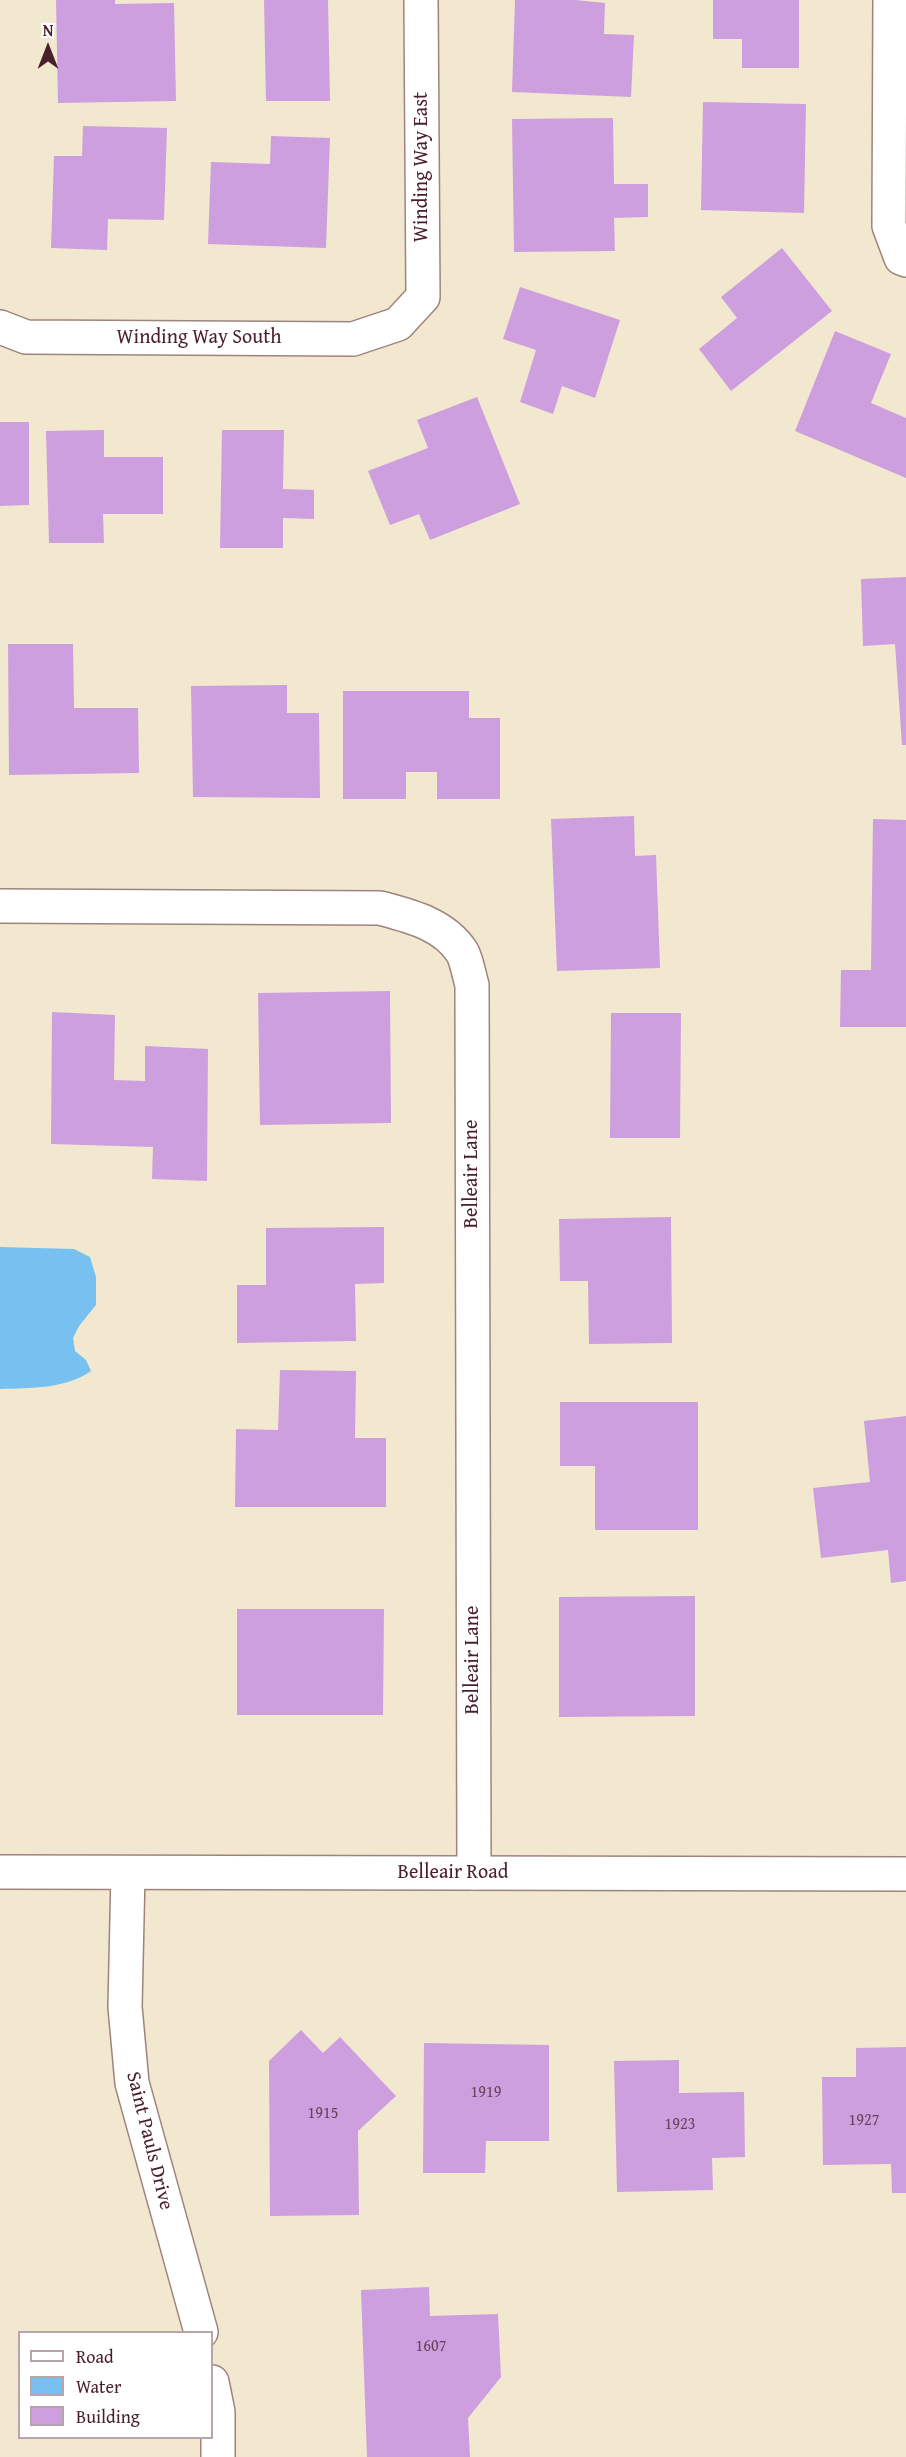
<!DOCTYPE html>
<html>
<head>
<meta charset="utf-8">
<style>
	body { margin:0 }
	#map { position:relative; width:906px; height:2457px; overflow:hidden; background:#f1e8cf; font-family:"Gentium Book Plus",serif }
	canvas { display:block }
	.legend { position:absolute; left:18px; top:2331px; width:195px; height:108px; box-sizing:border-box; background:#fff; border:2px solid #b7a5aa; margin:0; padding:8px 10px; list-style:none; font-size:18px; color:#4a1f2b }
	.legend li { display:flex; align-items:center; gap:12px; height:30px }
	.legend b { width:30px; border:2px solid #b7a5aa }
	.north { position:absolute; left:18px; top:18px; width:60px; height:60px; -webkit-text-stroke:4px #fff; paint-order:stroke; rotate:0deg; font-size:16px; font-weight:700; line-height:24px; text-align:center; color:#4a1f2b }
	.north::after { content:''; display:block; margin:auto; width:21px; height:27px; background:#4a1f2b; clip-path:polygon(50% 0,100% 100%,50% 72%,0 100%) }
</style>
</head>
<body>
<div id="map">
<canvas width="906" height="2457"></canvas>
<ul class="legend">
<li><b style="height:8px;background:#fff"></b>Road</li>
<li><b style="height:16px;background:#76c1ef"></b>Water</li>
<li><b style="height:16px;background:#cd9fdf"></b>Building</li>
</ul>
<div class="north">N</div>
</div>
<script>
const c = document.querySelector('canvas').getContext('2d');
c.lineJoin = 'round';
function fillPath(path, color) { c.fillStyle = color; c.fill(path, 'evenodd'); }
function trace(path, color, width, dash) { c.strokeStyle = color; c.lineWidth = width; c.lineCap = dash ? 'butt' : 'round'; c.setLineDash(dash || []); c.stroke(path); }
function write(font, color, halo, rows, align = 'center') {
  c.font = font + ' "Gentium Book Plus",serif'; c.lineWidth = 4.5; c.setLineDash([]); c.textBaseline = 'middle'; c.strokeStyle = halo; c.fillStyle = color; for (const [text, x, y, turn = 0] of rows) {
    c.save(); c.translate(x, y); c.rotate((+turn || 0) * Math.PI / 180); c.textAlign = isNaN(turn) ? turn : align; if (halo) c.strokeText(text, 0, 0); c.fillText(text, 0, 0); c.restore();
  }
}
const water = new Path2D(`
	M0,1247L74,1249L90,1257L96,1277V1305L79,1326L73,1338L75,1351L86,1360L91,1371C65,1389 31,1388 0,1389Z`);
const building = new Path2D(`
	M56,0H115V4L174,3L176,101L58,103Z
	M264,0H328L330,101H266Z
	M515,0H575L605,3L604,34L634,35L631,97L512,92Z
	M713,0H799V68H742V39H713Z
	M703,102L806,104L804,213L701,210Z
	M613,118L614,184H648V217L614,218L615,251L514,252L512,119Z
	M83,126L167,128L164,220L108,219L107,250L51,248L54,156H82Z
	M271,136L330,138L326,248L208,244L211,162L270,164Z
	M782,248L832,311L731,391L699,349L737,318L721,297Z
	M520,287L620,320L595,398L562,386L553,414L520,402L536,350L503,339Z
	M835,331L891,354L871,403L906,418V478L795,431Z
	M477,397L520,504L430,540L419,514L390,525L368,471L428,448L417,420Z
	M0,422H29V505L0,506Z
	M104,430V457H163V514H103L104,543H49L46,431Z
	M222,430H284L283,489L314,490V519L283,518V548H220Z
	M906,577V745H902L895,644L863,646L861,579Z
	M8,644H73L74,708H138L139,773L9,775Z
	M287,685V713H319L320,798L193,797L191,686Z
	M343,691H469V718H500V799H437V772H406V799H343Z
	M634,816L635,856L656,855L660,968L557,971L551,819Z
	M873,819L906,820V1027H840L841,970H871Z
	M390,991L391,1123L260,1125L258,993Z
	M52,1012L115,1015L114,1080L145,1081V1046L208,1049L207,1181L152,1179L153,1147L51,1144Z
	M611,1013H681L680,1138H610Z
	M671,1217L672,1343L589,1344L588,1281H560L559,1219Z
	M384,1227V1283L355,1284L356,1341L237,1343V1285H266V1228Z
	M280,1370L356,1371L355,1438H386V1507H235L236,1429L278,1430Z
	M560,1402H698V1530H595V1466H560Z
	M906,1416V1581L891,1583L888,1550L821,1558L813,1488L870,1482L864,1421Z
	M695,1596V1716L559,1717V1597Z
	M237,1609H384L383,1715H237Z
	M301,2030L323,2053L340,2037L396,2096L358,2131L359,2215L270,2216L269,2061Z
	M424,2043L549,2045V2141H486L485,2173H423Z
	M906,2047V2193H892L891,2164L823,2165L822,2077H856V2048Z
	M679,2060V2093L744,2092L745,2157L712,2158L713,2190L617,2192L614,2061Z
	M429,2287L430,2316L498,2314L501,2377L468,2418L470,2457H367L361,2290Z`);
const minor = new Path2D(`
	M890,0L889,226L901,258L906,260
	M0,327L26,337L353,339L398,324L423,297L421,0
	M0,906L380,908C410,916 444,924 462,952C467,961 469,975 472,985L474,1873
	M128,1873L125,2007L132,2083L201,2332
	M212,2382L218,2412V2457`);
const major = new Path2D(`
	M0,1872L906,1874`);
const numberNames = [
	["1919",486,2093],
	["1915",323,2114],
	["1927",864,2121],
	["1923",680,2125],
	["1607",431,2347]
];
const streetNames = [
	["Winding Way East",422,167,-90],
	["Winding Way South",199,338],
	["Belleair Lane",472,1174,-90],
	["Belleair Lane",473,1660,-90],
	["Belleair Road",453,1873],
	["Saint Pauls Drive",149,2141,76]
];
fillPath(water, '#76c1ef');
fillPath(building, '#cd9fdf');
trace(minor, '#9e847d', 36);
trace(major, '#9e847d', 36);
trace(minor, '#fff', 33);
trace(major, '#fff', 33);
write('16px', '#6b3f58', null, numberNames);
write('20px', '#4a1f2b', '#fff', streetNames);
</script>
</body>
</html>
